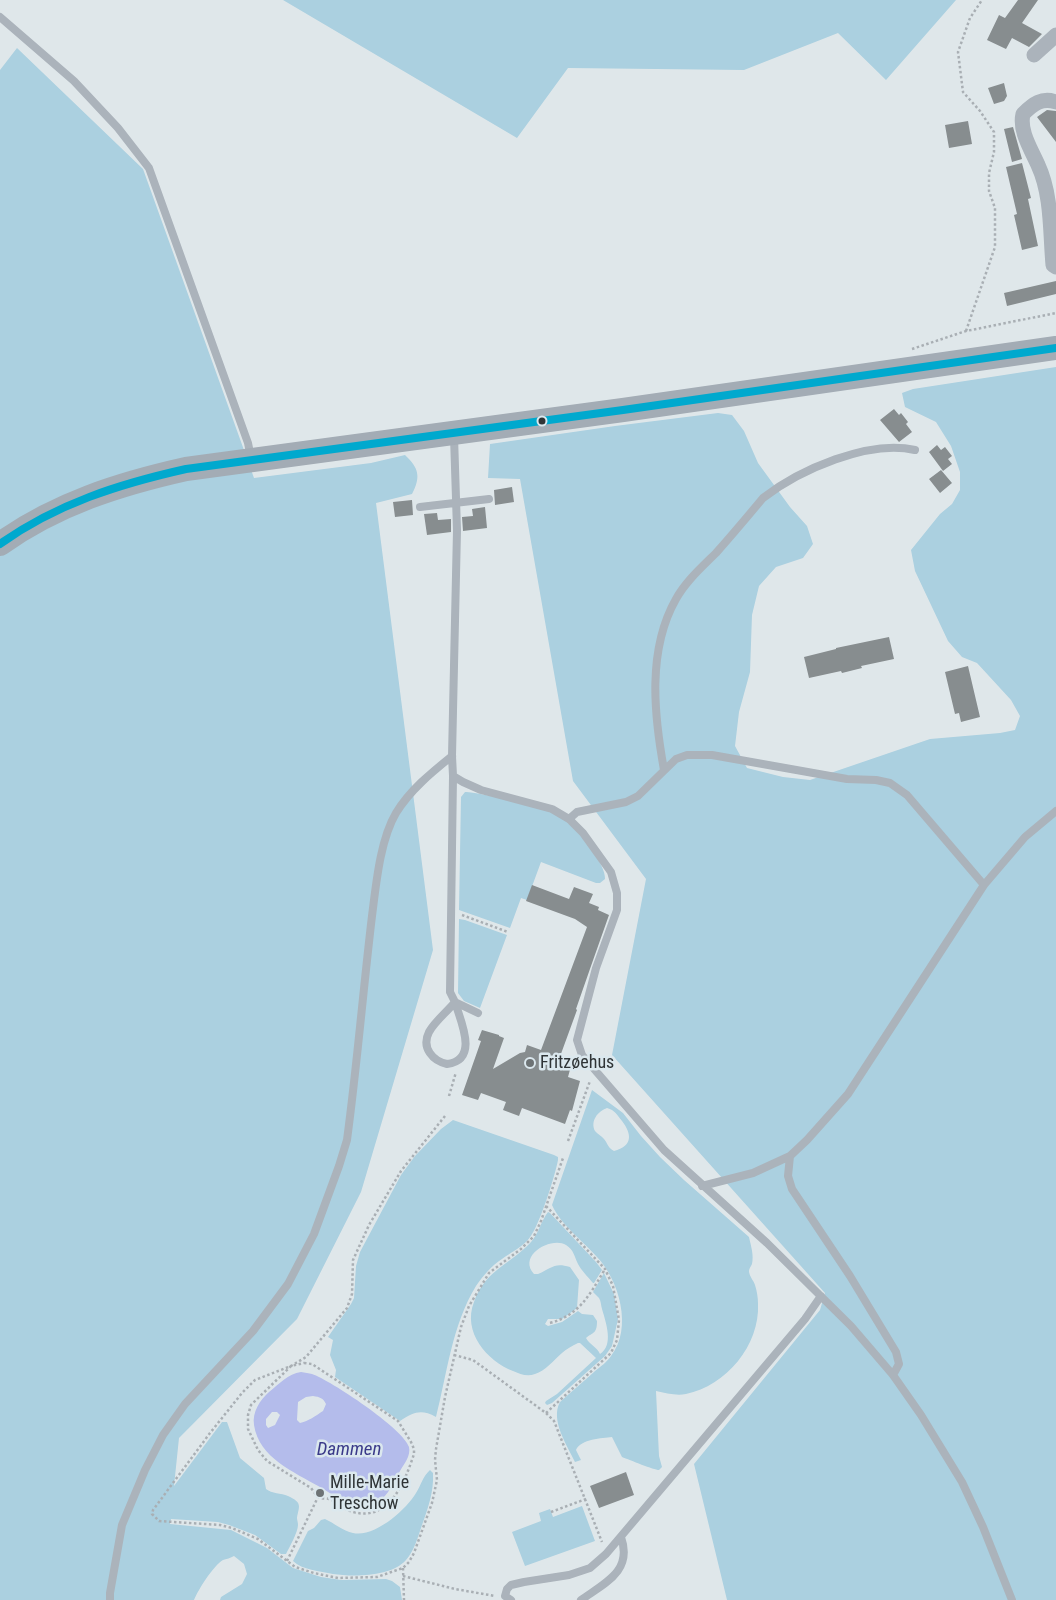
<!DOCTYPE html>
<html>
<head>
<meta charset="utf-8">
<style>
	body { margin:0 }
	canvas { display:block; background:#dfe7ea }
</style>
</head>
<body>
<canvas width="1056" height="1600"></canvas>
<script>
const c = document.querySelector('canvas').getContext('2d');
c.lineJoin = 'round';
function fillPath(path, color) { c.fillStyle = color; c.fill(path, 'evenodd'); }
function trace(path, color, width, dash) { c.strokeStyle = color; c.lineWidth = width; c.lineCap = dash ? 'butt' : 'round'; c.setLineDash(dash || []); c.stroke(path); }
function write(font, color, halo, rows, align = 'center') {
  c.font = font + ' "Roboto Condensed",sans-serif'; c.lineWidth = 5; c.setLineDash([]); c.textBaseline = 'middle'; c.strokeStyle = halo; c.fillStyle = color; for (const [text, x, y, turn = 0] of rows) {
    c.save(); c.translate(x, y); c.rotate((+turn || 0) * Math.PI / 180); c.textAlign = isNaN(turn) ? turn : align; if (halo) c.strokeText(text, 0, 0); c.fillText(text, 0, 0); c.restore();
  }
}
const green = new Path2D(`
	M283,0H956L886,80L838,33L744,70L568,68L517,138Z
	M17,48L143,169L254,478L371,463L405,455C419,468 421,477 412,494L376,503L433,950L361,1192L297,1319L179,1438L174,1486L222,1422H227L240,1458L264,1478L266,1489C272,1494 281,1493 288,1496C303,1503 299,1506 297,1518C297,1520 298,1522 298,1525C298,1532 289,1548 286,1554H281L255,1535L229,1525L218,1522L171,1519L170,1524L231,1530L267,1548L293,1568L321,1577L341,1580L386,1579L392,1581L400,1587L402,1600H220L221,1597L242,1584L247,1574L244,1564L234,1556C231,1558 226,1559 223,1560C213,1566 198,1590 194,1600H0V70Z
	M1056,367V1600H727L694,1464L820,1310L825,1293L612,1055L646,879L573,781L520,479L488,478L490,444L615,426L718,413L732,415L744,431L758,463L790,507L807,526L813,544L803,558L776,567L759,586L752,615L750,672L739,712L735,746L747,768L783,777L810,780L930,739L1000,733L1015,730L1020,716L1011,700L977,663L962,657L948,641L915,571L911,550L940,514L952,504L960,490V472L951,446L936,422L905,407L902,393L913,389Z
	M465,792C475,791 540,807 551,812C556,815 563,818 567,822C579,831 606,864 605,879L600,883H596L541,862L527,900L521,898L510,928L459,910L461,797Z
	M459,919L465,920L507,935L480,1008L464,1001L458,993Z
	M592,1090L623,1113L641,1136L660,1157L684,1180L749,1237C751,1246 754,1255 752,1264C751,1266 749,1269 749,1271C749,1276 754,1281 755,1285C757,1291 758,1298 758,1304C760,1345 726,1386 686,1394C676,1396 666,1393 656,1391L659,1456L662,1467L659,1470C654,1470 630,1460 622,1457L612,1437C602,1438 581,1439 576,1450L581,1460L575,1462C567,1445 550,1420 560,1402C571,1392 583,1382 594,1372C600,1367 607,1362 611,1356C633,1328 619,1280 597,1257C582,1240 561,1225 552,1205ZM607,1108C615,1110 617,1115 622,1121C632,1134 633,1146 614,1151C608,1148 608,1144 604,1139C602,1136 597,1134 595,1131C590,1121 598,1111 607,1108Z
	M453,1120L554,1155L558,1157V1160C555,1176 538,1231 527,1241C520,1248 510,1253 502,1259C491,1266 483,1276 476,1286C452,1325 447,1374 436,1417C421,1409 414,1412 400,1421L335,1377L336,1370L330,1355L333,1340L328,1337L351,1304L354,1298L356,1266L360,1252L401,1175L415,1156L441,1129Z
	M548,1212L550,1213L596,1262L602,1270L594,1283H593C588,1277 581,1270 578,1264C574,1256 574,1250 566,1245C552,1236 517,1255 534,1274H538C552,1268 554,1262 570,1267L579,1280L577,1308L562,1319H548L545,1324L548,1326L562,1322L578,1311L582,1314L593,1315L597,1321C597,1334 593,1332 586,1338C590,1345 597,1347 600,1354C614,1345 606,1323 602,1309C601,1306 601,1301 599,1298C597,1296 595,1294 593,1292L604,1273L614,1294L618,1319L612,1346L605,1356L552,1403L547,1405L545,1403L546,1401L557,1394L596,1358L580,1343H578C572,1346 566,1349 562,1353C554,1360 545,1371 535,1374C527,1377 520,1374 513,1371C487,1361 462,1332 474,1302C485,1270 511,1264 531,1242C539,1233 541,1221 548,1212Z
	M430,1470L433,1473C434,1492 428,1508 422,1525C418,1537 414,1551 406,1560C391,1577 353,1577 333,1574C320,1571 302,1570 293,1561L308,1531L314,1528L321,1520L325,1519C334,1523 343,1531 353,1533C374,1538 406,1510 416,1493C421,1485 423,1476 430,1470Z
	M582,1506L595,1541L525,1566L512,1532L541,1521L539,1513L550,1509L553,1517Z`);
const water = new Path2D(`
	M301,1372C305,1373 309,1373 312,1374C330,1380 404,1429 409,1447C411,1456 404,1464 400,1471C389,1491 382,1511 353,1506C341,1503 331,1493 320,1487C294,1472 259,1458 254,1425C252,1412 260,1400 269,1392C279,1384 288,1374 301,1372ZM313,1396C320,1397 323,1398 326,1404L323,1411C317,1415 307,1422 300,1423L297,1420L298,1402L306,1397ZM272,1412H277L280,1415L275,1425L268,1428L266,1425V1419Z`);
const building = new Path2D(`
	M1018,0H1038L1022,23L1042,34L1029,47L1012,38L1006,49L987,40L999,15L1005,18Z
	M1004,83L1007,96L1004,101L994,104L988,88Z
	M1047,110L1056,111V142L1037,117Z
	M968,121L972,144L949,148L945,125Z
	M1013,127L1022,159L1012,162L1004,129Z
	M1022,163L1031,198L1028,199L1038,246L1022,250L1014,215L1017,214L1006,167Z
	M1056,281V294L1007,306L1004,293Z
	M894,409L899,415L901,413L908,422L906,424L912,432L899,442L880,420Z
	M937,445L941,450L945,447L952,456L948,459L952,464L943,471L929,452Z
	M941,470L952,483L940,493L929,479Z
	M512,487L514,502L495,505L494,490Z
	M412,500L413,515L395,517L393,502Z
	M485,507L487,528L463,531L462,517L473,516L472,509Z
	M437,513L438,520L451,519V532L427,535L424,514Z
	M889,637L894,659L861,666L862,668L842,673L841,671L809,678L804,657L836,649V648Z
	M968,666L980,717L961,722L959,713L955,714L945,672Z
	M532,885L569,899L574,887L593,894L589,903L599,907L598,910L609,915L591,966L576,1009L577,1010L558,1062L571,1066L568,1077L580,1081L572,1111L570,1110L565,1124L522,1108L519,1116L503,1110L506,1102L481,1093L478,1100L462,1095L481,1041L478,1040L482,1030L499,1035V1036L504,1038L493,1069L520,1053L525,1052L527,1045L541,1050L587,927L575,919L526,901Z
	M626,1472L634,1495L599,1508L590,1486Z`);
const path = new Path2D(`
	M966,331L995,247V208L989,191V173L994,152V132L980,111L963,92L958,52L970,18L982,0
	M912,349L966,331L1056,313
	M462,915L508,932
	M449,1096L456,1072
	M445,1116L401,1171L369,1225L353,1260L352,1294L347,1308L306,1357L291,1366L255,1380L242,1393L210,1433L153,1510L152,1514L159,1521L220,1525L232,1528L258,1539L295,1567L314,1573L338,1578L377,1577L403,1568L409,1562L414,1553L432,1503L437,1480L435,1460L436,1449L445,1397L461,1327L469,1306L489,1273L521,1249L534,1236L541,1221L563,1158
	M568,1141L590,1081
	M546,1206L605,1269L613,1286L619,1320L617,1340L611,1353L546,1413
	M550,1323C580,1315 590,1294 605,1269
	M454,1355L473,1360L546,1413L554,1421L602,1542
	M304,1363L312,1364L398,1421L411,1442L414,1449V1454C405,1481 390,1522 353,1512C344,1510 338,1502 329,1499C326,1498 322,1499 318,1497L311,1488L267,1461L258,1450L248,1429V1415L251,1405L291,1366Z
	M551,1512L586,1499
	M287,1561L318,1497
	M403,1568L404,1600
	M403,1576L455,1589L495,1596`);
const lane = new Path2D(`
	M0,17L74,81L118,128L149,168L248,443L251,458
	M454,436L457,530L452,756L453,776L463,782L481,790L552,809L569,819L583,833L611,872L617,893V910L596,968L577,1040L582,1055L664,1150L767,1243L851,1326L893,1375L921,1415L962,1482L983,1527L1012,1600
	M420,507L489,499
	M664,770C654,715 647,650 676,599C686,581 702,567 716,553C732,535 748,516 763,498C799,470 869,439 915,450
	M453,776L450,992L455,1002L478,1013
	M569,819L577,812L626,802L638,796L676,759L687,755H712L847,779L876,780L890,783L907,795L984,885
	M455,1002C460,1020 480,1060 447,1064C433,1061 421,1048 429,1032C435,1021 447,1012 455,1002Z
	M790,1156L788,1176L792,1189L850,1276L896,1352L899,1364L893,1375
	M702,1186L753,1173L790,1156L807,1140L848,1094L984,885L1025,837L1056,811
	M110,1600V1593L122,1525L145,1470L163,1435L185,1404L253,1331L288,1284L314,1234L339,1166L347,1140C357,1066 363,991 372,916C376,885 380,840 396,813C410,790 431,773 452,756
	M511,1600L505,1596L507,1589L511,1585L524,1582L569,1575L590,1568L606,1554L805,1319L821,1296
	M581,1600C605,1583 633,1571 621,1537`);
const street = new Path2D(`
	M1034,55L1056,35
	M1056,102C1042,97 1033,104 1023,114C1019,131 1031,149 1038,165C1052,195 1050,232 1053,265L1056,267`);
const primary = new Path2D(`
	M0,544C56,504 119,484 186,469L623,410L1056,348`);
const bus1 = new Path2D(`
	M0,544C56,504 119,484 186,469L623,410L1056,348`);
const markers = [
	[542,421,4.5,"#2f3436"],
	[530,1063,5,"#6d7375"],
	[320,1493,5,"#6d7375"]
];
const poiNames = [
	["Fritzøehus",540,1063],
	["Mille-Marie",330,1483],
	["Treschow",330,1504]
];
const waterNames = [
	["Dammen",349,1450]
];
fillPath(green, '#abd0e0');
fillPath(water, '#b4bceb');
fillPath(building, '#878d8f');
trace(path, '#a9afb4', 2.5, [2.5, 2.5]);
trace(lane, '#abb3bb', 8);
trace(street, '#abb3bb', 15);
trace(primary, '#a3acb5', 24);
trace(bus1, '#00a9ce', 8);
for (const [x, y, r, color] of markers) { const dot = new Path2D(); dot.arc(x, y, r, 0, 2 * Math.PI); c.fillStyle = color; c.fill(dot); trace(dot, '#dbe8ee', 2); }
write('18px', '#2f3436', '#dbe8ee', poiNames, 'left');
write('italic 19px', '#3a3a89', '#dbe8ee', waterNames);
</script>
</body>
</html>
